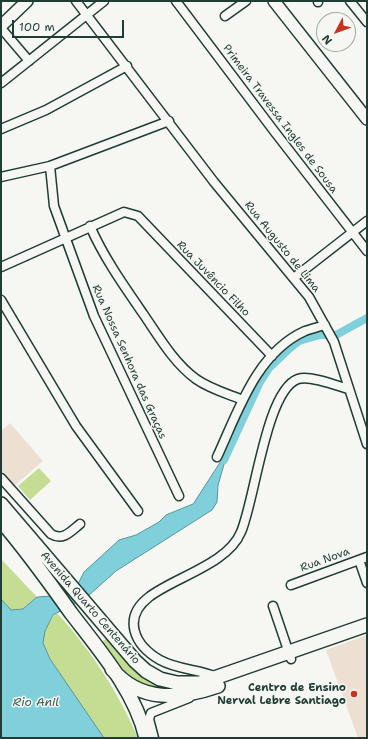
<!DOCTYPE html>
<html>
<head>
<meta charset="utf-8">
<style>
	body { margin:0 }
	#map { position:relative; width:368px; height:739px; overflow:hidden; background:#f6f6f2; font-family:"Shantell Sans",sans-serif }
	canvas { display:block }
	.frame { position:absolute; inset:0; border:2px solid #1f3d34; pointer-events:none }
	.north { position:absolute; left:316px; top:12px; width:40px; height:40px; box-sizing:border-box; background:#f6f6f2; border:1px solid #a0aca6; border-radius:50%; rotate:229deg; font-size:11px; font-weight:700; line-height:16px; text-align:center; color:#1f3d34 }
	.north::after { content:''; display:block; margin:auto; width:14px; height:18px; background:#c8321e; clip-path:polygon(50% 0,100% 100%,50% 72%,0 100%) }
	.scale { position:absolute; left:12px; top:20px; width:112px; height:18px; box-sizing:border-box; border:2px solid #1f3d34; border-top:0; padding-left:5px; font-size:12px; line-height:14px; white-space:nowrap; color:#1f3d34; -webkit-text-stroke:3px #f6f6f2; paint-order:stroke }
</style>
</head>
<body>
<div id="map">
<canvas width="368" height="739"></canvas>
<div class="frame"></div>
<div class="north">N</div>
<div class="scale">100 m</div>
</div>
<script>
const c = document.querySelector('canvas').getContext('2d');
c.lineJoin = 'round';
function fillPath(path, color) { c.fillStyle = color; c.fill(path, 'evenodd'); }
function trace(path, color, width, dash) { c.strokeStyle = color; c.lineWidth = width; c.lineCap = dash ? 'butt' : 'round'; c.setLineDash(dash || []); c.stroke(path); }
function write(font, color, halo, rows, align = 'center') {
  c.font = font + ' "Shantell Sans",sans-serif'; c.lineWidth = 3; c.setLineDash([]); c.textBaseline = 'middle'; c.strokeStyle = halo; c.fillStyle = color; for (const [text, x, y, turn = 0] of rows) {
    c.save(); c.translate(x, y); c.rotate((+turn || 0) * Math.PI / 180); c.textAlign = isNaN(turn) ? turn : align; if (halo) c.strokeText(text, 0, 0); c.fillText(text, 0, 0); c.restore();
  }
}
const built = new Path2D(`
	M10,423L43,461L14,486L1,471V431Z
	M367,635V738H358L326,650Z`);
const green = new Path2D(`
	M39,468L51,481L30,500L18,486Z
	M1,559L37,597L23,609L11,610L1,599Z
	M57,613C91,650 118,692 138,738H104C93,721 44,657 43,642C42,633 50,618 57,613Z
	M108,637L178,689L161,691L131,682L100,644Z`);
const water = new Path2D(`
	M222,460L225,461L218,485L217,502L212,510L116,571L88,596L53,615L45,631L43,643L50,659L104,738H1V599L11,610L23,609L37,597L66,595L77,586L84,572L119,540L136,535L159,522L166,515L193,504Z`);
const canal = new Path2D(`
	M224,460L260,382L269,368L290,348L299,341L320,335H336L367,318`);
const minor = new Path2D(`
	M76,1L214,182L309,297L334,342L367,444
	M176,1L274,131L367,251
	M350,1L367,22
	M318,2V1
	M225,16L246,1
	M1,28L29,61
	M1,83L104,1
	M1,129L46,110L127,66
	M50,166L54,206L94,316L179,496
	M1,177L50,166L169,121
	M90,226C104,258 124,286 144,315C159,337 174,363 196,379C210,389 228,394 243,400
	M1,267L124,212L138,216L272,356
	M295,277L367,221
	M1,300L76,426L138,511
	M217,457C238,412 256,353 305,331C311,329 318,327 325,325
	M1,478L51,534C63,541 70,532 80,524
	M359,560L367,583
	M291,585L367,557
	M273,606L291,659
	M217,677C199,669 178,670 160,660C134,645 122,618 149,597C175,577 228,564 241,532C255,500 266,390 298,379C310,375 335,385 348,389
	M154,738L149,719L151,713L189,698`);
const tertiary = new Path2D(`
	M274,1L367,119
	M1,26L27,1`);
const primary = new Path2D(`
	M1,504L135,661L146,671L160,679L177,683H200L367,625
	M1,521C26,550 49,582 71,613C100,651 135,691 146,738
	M112,669C140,703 180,699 218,686`);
const markers = [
	[354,694,4,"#c8321e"]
];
const streetNames = [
	["Primeira Travessa Ingles de Sousa",280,119,53],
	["Rua Augusto de Lima",282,247,51],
	["Rua Juvêncio Filho",213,279,46],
	["Rua Nossa Senhora das Graças",129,362,66],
	["Rua Nova",325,560,-20],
	["Avenida Quarto Centenário",90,608,49]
];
const poiNames = [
	["Centro de Ensino",346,688],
	["Nerval Lebre Santiago",346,701]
];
const waterNames = [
	["Rio Anil",36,703]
];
fillPath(built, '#ede0d3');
fillPath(green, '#c4dd93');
fillPath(water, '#7fd0da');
trace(water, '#599598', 1);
trace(canal, '#7fd0da', 8);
trace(minor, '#1f3d34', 11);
trace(tertiary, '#1f3d34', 14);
trace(primary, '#1f3d34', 16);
trace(minor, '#f6f6f2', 8);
trace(tertiary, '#f6f6f2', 11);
trace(primary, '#f6f6f2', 13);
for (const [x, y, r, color] of markers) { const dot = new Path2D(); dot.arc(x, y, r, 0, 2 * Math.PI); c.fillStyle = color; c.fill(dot); trace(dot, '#f6f6f2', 1.5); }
write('11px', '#1f3d34', '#f6f6f2', streetNames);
write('bold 11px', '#1f3d34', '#f6f6f2', poiNames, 'right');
write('italic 12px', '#325a55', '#f6f6f2', waterNames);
</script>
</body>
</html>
